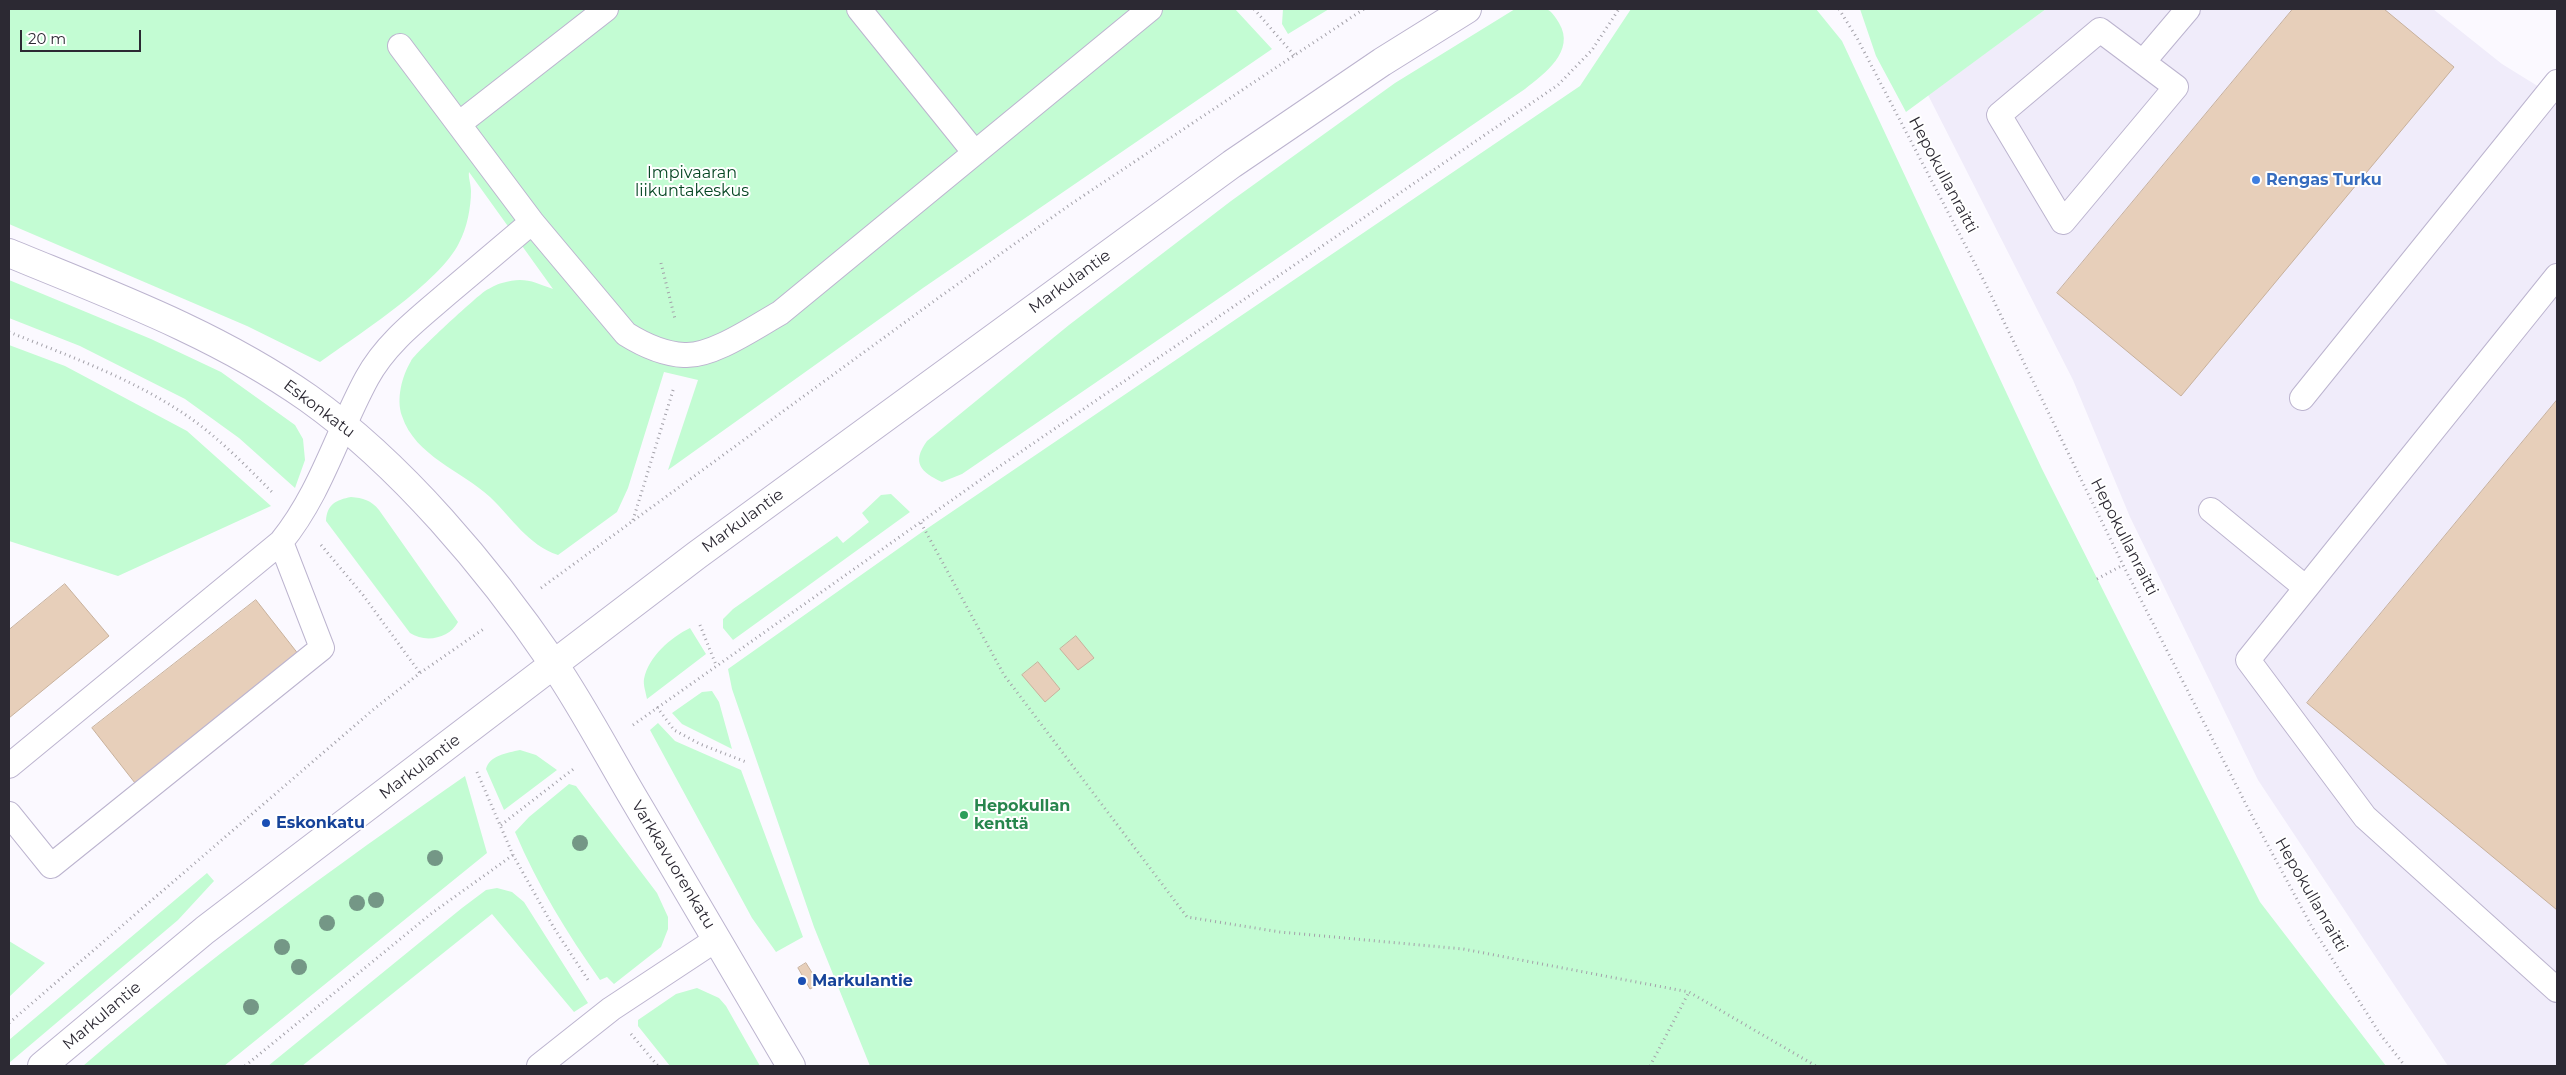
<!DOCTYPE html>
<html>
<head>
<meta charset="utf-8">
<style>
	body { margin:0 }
	#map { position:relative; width:2566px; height:1075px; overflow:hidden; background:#fbf9ff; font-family:Montserrat,sans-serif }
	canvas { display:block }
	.frame { position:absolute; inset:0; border:10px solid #2c2933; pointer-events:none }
	.scale { position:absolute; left:20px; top:30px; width:121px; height:22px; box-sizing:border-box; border:2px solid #2c2933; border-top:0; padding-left:6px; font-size:15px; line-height:18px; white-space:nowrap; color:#2c2933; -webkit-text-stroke:4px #fff; paint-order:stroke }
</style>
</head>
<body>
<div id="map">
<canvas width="2566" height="1075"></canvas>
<div class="frame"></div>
<div class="scale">20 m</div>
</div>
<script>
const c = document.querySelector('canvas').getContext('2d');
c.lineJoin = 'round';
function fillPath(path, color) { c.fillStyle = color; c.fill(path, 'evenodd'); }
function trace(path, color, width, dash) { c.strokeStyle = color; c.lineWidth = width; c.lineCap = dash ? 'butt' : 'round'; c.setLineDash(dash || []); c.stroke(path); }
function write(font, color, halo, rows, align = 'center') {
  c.font = font + ' Montserrat,sans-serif'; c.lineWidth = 4; c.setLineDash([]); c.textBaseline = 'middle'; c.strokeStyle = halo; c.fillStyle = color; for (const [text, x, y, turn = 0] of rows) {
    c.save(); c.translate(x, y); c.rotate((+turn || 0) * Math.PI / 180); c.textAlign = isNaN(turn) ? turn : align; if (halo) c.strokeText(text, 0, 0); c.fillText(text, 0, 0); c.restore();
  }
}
const built = new Path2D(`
	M2046,9H2433L2502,64L2557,98V1066H2448L2258,780L2130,517L2073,380L1928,95Z`);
const green = new Path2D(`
	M9,9H1235L1272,49L923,288L668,470L698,380L664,372L628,488L617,512L558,555C528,545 512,518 490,497C462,471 415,456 402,416C396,399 402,376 411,361C416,352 475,298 485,291C490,288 497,284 502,283C524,276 534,282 553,289L469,172C468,177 471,184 471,191C471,207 467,228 459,243C440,282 358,335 320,362L247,326L9,224Z
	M1283,9H1329L1288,34L1282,24Z
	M1515,9C1524,9 1538,6 1546,9C1552,11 1556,18 1559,23C1576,51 1544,74 1525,89L962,474L942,482C921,472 911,463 927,441L1069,325L1231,201L1395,83Z
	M1631,9H1816L1842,41L2042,469L2260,902L2386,1066H870L814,927L732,689L728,669L922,532L1580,86Z
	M1860,9H2046L1906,112L1876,56Z
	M9,280L151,339L221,372L295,425L303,439L305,460L295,488L239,438L185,399L80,346L9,318Z
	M9,345L65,366L187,431L271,506L118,576L9,541Z
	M891,494L910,512L733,640L723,628V619L733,609L837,536L843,543L869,522L862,513L881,495Z
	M351,497C363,498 371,500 379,510L458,622C449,639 425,643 410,633L326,521C327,504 336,500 351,497Z
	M690,628L706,654L647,699C646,693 643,685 644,679C649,656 670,638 690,628Z
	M712,691L719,702L732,749L682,724L672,713L702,692Z
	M658,723L675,741L741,770L803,937L776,952L752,918L650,730Z
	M520,750L536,755L557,770L504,810L486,769C490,755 507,753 520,750Z
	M465,776L487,853L224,1066H83C204,961 333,868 465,776Z
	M569,784L576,786L657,893L668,917V929L661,947L614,984L607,977L600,980C567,933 538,886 515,832L529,817Z
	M207,873L214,881L178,920L9,1063V1040Z
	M497,888L512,892L524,902L588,1003L574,1012L492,914L302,1066H268L462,908L486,890Z
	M9,941L45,963L9,997Z
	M697,988L719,998L726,1006L760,1066H670L638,1026V1020L676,994Z`);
const building = new Path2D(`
	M2293,9H2384L2454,67L2181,396L2057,293Z
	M2557,400V910L2307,703Z
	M65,584L109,636L9,718V630Z
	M256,600L299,655L135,783L92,728Z
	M1076,636L1094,658L1078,670L1060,649Z
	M1038,662L1060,689L1045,702L1022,675Z
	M806,963L819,984L810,989L798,968Z`);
const path = new Path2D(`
	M1254,9L1294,55
	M1839,9L1857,38L1984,281L2123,565L2252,816L2312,927L2380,1034L2405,1066
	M661,263L675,319
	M9,332C74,358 145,383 201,426C228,447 251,471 274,494
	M633,520L674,387
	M921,523L1004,675L1187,917L1280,932L1463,949L1689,992L1816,1066
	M321,545L363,595L420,673
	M2097,579L2123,565
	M541,588L941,296L1071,204L1364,9
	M700,625L716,665
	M657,707L674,730L700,744L746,762
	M633,725L1003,464L1558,85L1592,50L1619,9
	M477,772L513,855L554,928L590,983
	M501,825L576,767
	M9,1023L374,709L420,673L485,628
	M631,1034L658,1066
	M245,1066L432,913L513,855
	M1650,1066L1689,992`);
const lane = new Path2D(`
	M859,9L975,153
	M2100,30L2176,87L2063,222L1999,115Z
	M400,46L532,222
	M2143,62L2188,9
	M460,123L606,9
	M2302,398L2557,82
	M2211,510L2306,588L2557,276
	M2306,588L2248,660L2365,817L2557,990
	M9,766L281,542C321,493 337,433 367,378C386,343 418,319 448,293C476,269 504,246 532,222L626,334C642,344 664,354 684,355C712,357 755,327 780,313L1150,9
	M9,814L51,866L322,648L281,542
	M539,1066L611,1009L717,939`);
const secondary = new Path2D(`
	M9,253C111,295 217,334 308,398C401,464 489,569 553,663C585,710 611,761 640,809C690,895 741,980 791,1066
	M42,1066L205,930L697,555L1232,164L1382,62L1467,9`);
const trees = [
	[580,843],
	[435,858],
	[376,900],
	[357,903],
	[327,923],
	[282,947],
	[299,967],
	[251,1007]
];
const markers = [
	[2256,180,5,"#3f7fe0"],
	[964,815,5,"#2e9e5b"],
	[266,823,5,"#1a4fb4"],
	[802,981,5,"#1a4fb4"]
];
const parkNames = [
	["Impivaaran",692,173],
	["liikuntakeskus",692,191]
];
const streetNames = [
	["Hepokullanraitti",1943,175,62],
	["Markulantie",1070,282,-36],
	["Eskonkatu",319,409,37],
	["Markulantie",743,521,-36],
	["Hepokullanraitti",2124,537,63],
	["Markulantie",420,767,-37],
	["Varkkavuorenkatu",673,865,59],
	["Hepokullanraitti",2311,895,60],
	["Markulantie",102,1016,-40]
];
const shopNames = [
	["Rengas Turku",2266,180]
];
const leisureNames = [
	["Hepokullan",974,806],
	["kenttä",974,824]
];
const transitNames = [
	["Eskonkatu",276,823],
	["Markulantie",812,981]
];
fillPath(built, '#f0ecfa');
fillPath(green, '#c3fcd3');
fillPath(building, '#e7cfba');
trace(building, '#c8b19c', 1);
trace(lane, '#bcb4cf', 26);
trace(secondary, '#bcb4cf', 30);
trace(path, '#a3a1a9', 3, [1, 4]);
trace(lane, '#fff', 24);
trace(secondary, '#fff', 28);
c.fillStyle = '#749786';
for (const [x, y] of trees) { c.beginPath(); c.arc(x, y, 8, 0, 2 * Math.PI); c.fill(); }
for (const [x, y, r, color] of markers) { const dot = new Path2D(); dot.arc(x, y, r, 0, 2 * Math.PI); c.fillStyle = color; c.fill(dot); trace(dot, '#fff', 2); }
write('16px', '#064623', '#fff', parkNames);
write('16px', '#2c2933', '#fff', streetNames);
write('bold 16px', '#366cbe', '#fff', shopNames, 'left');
write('bold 16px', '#27864d', '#fff', leisureNames, 'left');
write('bold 16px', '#164399', '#fff', transitNames, 'left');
</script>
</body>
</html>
